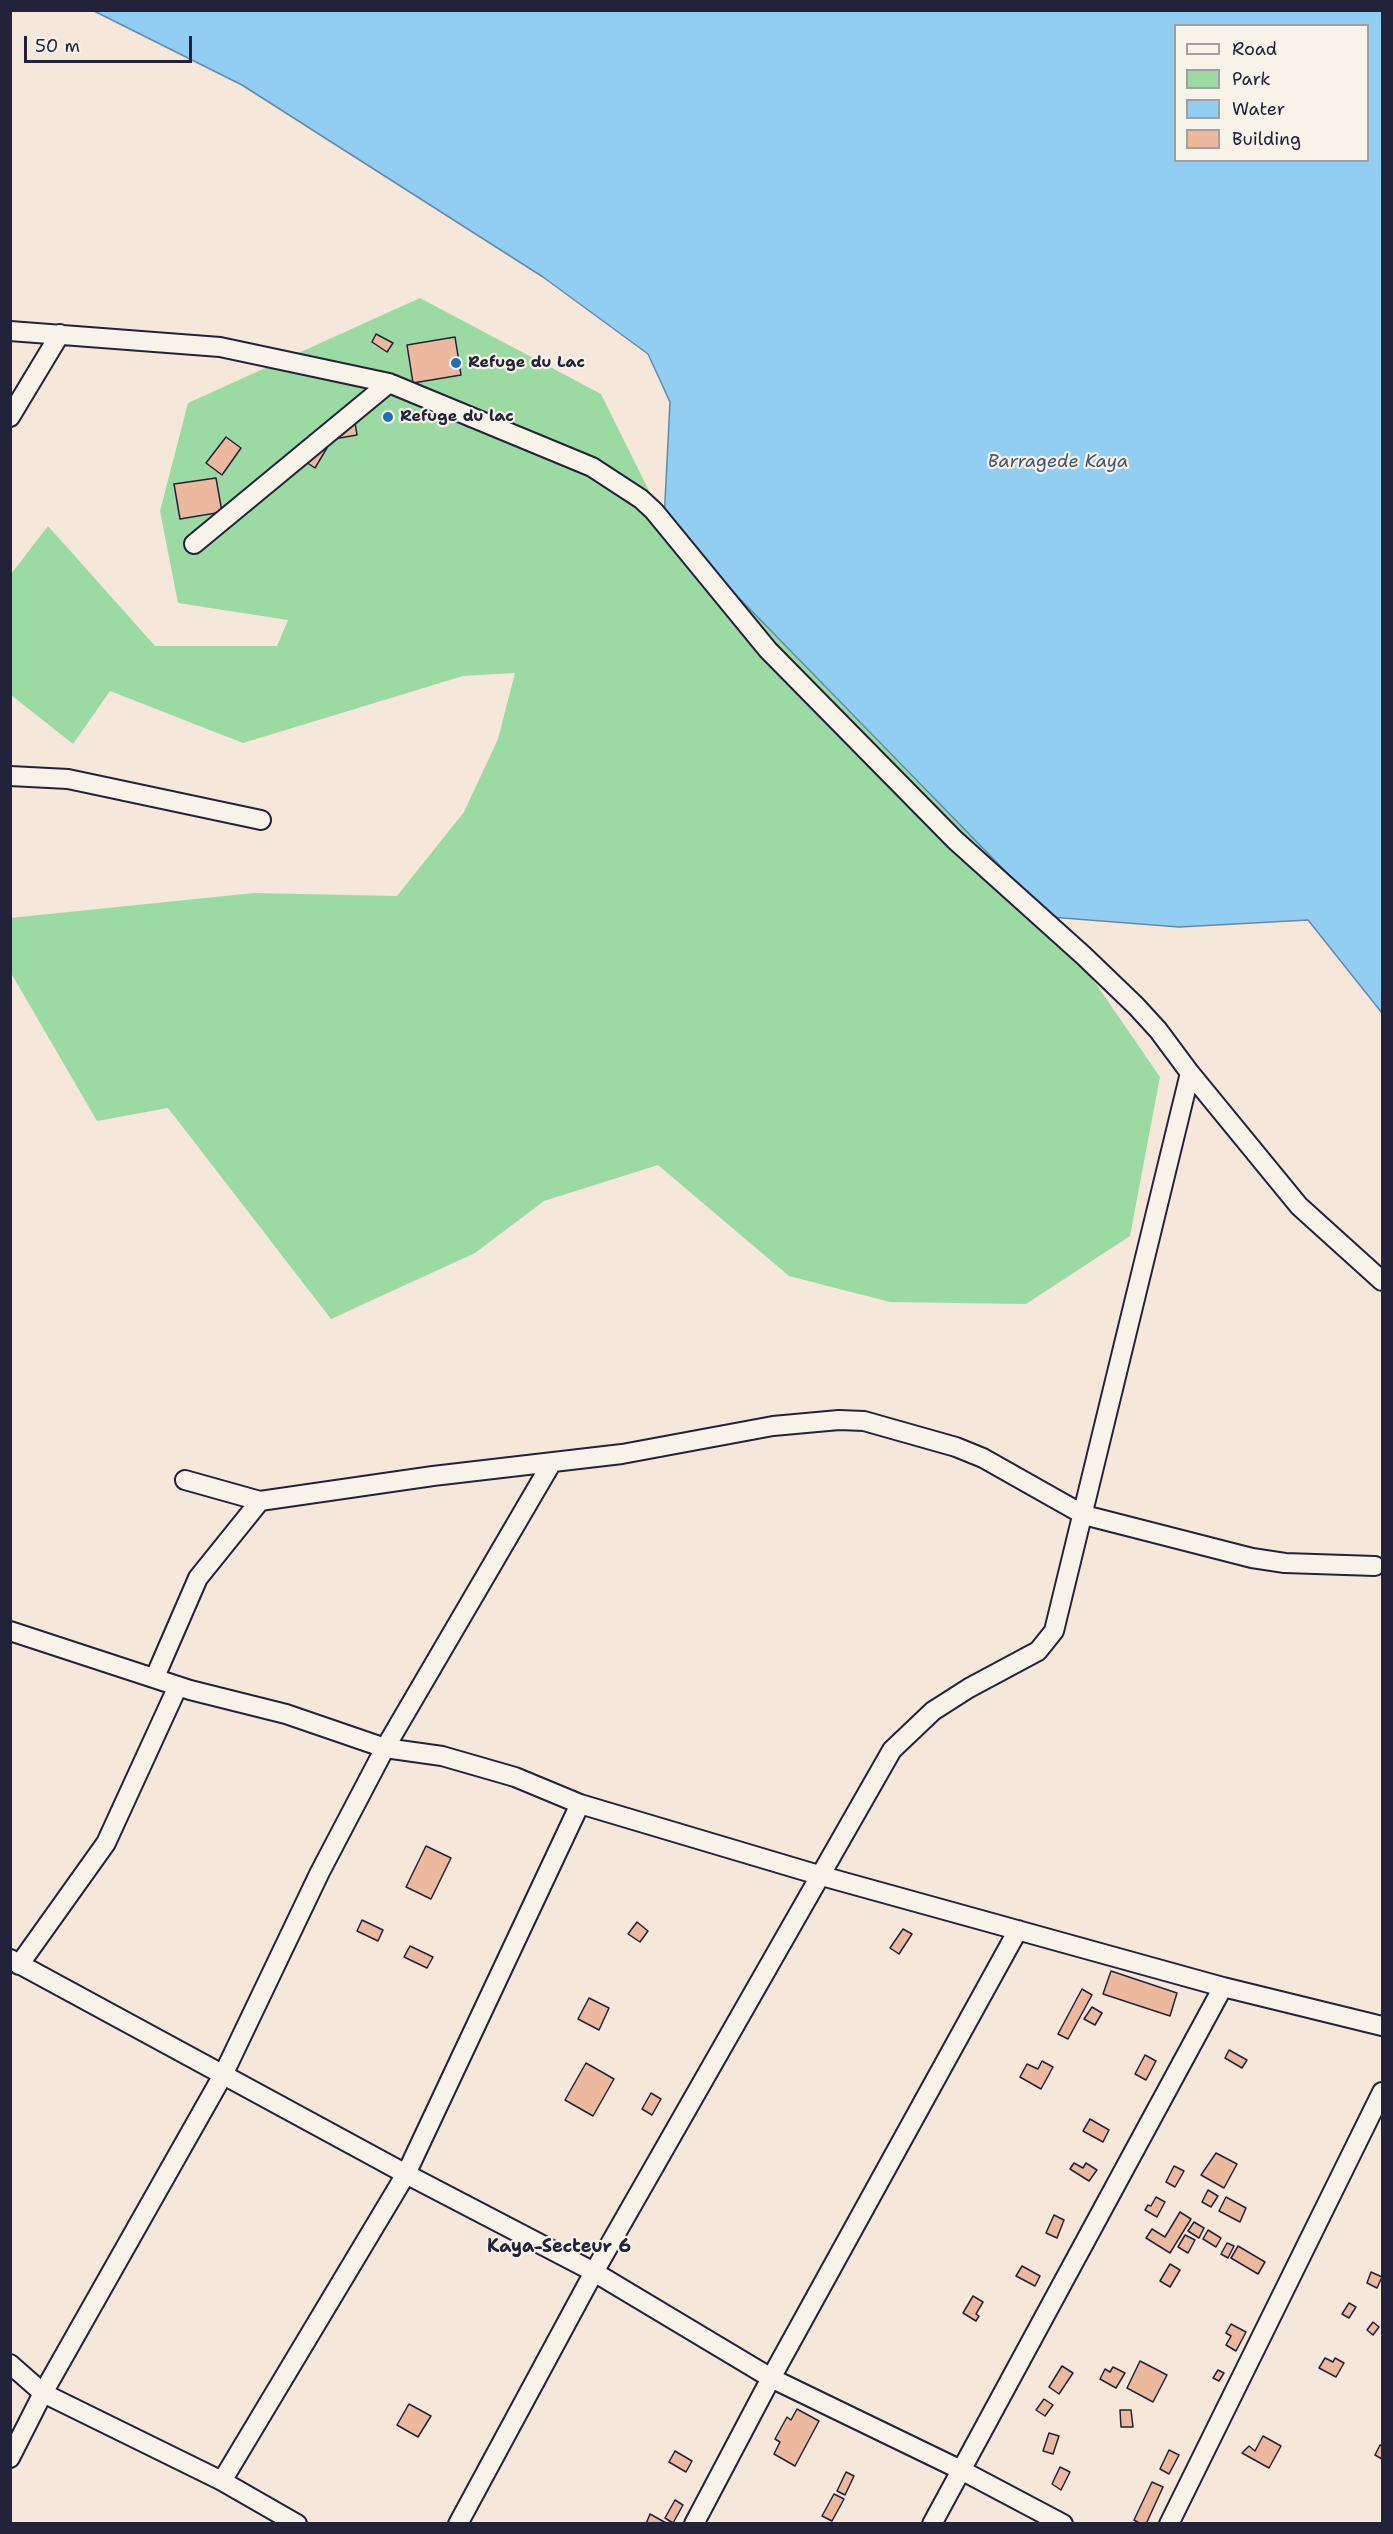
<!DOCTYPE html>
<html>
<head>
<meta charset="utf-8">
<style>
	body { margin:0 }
	#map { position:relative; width:1393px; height:2534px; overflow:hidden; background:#f5e7d9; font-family:"Shantell Sans",sans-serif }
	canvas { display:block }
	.frame { position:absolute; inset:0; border:12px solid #22223b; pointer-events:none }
	.legend { position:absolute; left:1174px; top:24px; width:195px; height:138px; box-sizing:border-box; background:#f7f3e8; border:2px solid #a29fa3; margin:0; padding:8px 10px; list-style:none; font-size:18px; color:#22223b }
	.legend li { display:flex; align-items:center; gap:12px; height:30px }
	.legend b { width:30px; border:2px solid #a29fa3 }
	.scale { position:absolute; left:24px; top:36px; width:168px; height:27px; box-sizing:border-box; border:3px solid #22223b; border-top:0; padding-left:8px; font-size:18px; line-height:21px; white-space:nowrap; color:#22223b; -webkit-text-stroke:4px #f7f3e8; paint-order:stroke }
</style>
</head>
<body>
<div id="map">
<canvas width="1393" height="2534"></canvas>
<div class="frame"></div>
<ul class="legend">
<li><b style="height:8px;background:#f7f3e8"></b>Road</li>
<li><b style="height:16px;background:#9bdaa3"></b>Park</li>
<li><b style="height:16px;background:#92cdf2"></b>Water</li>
<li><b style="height:16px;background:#ecb89e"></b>Building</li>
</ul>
<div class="scale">50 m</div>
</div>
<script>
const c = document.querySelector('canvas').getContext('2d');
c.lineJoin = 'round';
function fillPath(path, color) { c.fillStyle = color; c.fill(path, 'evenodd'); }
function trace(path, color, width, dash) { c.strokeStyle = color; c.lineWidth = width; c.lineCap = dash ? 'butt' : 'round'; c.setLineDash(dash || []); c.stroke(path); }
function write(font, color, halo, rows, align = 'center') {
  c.font = font + ' "Shantell Sans",sans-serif'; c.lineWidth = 4.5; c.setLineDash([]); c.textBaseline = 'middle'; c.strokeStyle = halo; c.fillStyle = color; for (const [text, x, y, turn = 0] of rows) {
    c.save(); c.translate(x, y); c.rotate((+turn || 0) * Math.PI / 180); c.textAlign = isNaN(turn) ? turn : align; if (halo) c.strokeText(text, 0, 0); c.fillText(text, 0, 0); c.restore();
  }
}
const green = new Path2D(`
	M420,298L601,394L664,521L1050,917L1160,1077L1130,1236L1026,1304L890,1302L789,1276L658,1165L544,1201L475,1253L331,1319L168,1108L97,1121L11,973L10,918L254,893L397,896L464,812L498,739L515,673L463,676L243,743L110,691L73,744L11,695V574L48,526L155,646H277L288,620L178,603L160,511L188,403Z`);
const water = new Path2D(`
	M94,11H1382V1013L1308,920L1179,927L1050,917L664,521L670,402L648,354L543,277L242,85ZM1176,26H1368V160H1176Z`);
const building = new Path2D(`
	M376,334L393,343L387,352L372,342Z
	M455,337L461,375L413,383L407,345Z
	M354,416L357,435L334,439Z
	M226,437L241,448L222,475L206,463Z
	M312,439L327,448L315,468L300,458Z
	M216,478L222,512L180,519L174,484Z
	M426,1846L451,1858L431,1899L406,1887Z
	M362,1920L383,1930L378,1941L357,1931Z
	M637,1922L648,1931L640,1942L628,1934Z
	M903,1929L912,1934L899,1954L890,1948Z
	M410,1946L433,1957L427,1968L404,1957Z
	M1111,1971L1177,1993L1170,2016L1103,1994Z
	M1082,1989L1092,1995L1068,2039L1058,2034Z
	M589,1998L609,2008L599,2030L578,2019Z
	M1092,2007L1102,2013L1095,2025L1084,2019Z
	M1229,2050L1247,2060L1242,2068L1225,2058Z
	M1145,2055L1156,2061L1146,2080L1135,2074Z
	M1042,2061L1053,2067L1041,2089L1020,2077L1027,2064L1038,2069Z
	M586,2063L614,2079L593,2116L565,2100Z
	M651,2093L661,2099L652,2115L642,2109Z
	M1090,2119L1109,2130L1103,2142L1083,2131Z
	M1216,2153L1237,2164L1224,2188L1201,2175Z
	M1074,2163L1083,2168L1086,2163L1097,2170L1089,2181L1070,2169Z
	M1174,2166L1184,2171L1175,2187L1166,2182Z
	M1208,2190L1218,2196L1211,2207L1202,2202Z
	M1156,2197L1165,2202L1157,2217L1145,2210L1148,2205L1151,2206Z
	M1226,2197L1246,2208L1240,2222L1219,2211Z
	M1180,2212L1191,2219L1170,2253L1146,2238L1152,2229L1165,2237Z
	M1054,2215L1064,2220L1057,2238L1046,2233Z
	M1194,2222L1204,2228L1199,2238L1188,2231Z
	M1208,2230L1221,2238L1216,2247L1203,2239Z
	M1185,2235L1195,2240L1188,2253L1178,2247Z
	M1227,2243L1234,2246L1228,2258L1221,2254Z
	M1238,2246L1265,2262L1258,2274L1231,2258Z
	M1170,2264L1180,2270L1170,2287L1160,2281Z
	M1022,2266L1040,2276L1035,2286L1016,2276Z
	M1371,2272L1382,2277L1377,2288L1367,2283Z
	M973,2296L983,2302L976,2314L979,2316L976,2321L963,2313Z
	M1349,2303L1356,2307L1349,2318L1342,2314Z
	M1373,2322L1379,2327L1373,2335L1367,2330Z
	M1231,2324L1246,2332L1236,2351L1226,2345L1231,2336L1226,2333Z
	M1325,2358L1333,2362L1335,2358L1344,2363L1336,2377L1319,2368Z
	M1140,2361L1167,2375L1153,2402L1127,2388Z
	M1062,2366L1073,2373L1059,2394L1049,2387Z
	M1113,2367L1125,2373L1116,2388L1100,2379L1105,2369L1110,2372Z
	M1218,2370L1224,2373L1219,2381L1213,2378Z
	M1044,2399L1053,2405L1045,2416L1036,2410Z
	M409,2404L431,2416L418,2437L397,2425Z
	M797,2409L819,2421L795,2466L774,2454L780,2442L775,2439L787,2417L791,2420Z
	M1120,2410H1131L1133,2427H1121Z
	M1049,2433L1059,2436L1053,2454L1043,2451Z
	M1263,2436L1281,2446L1269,2468L1242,2453L1249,2446L1255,2451Z
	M1380,2445L1382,2446V2459L1375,2455Z
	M1169,2450L1179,2455L1169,2474L1160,2469Z
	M675,2451L692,2461L686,2472L669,2462Z
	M1060,2467L1070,2472L1061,2490L1052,2484Z
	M846,2472L854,2476L845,2495L837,2491Z
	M1152,2482L1163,2487L1146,2524H1141L1134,2520Z
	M834,2494L844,2499L832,2521L822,2516Z
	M675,2500L683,2505L673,2523L665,2518Z
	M650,2514L668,2524H646Z`);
const street = new Path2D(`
	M10,331L220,347L389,383L592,467L641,499L654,511L768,650L955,840L1084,956L1136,1006L1158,1030L1190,1073L1299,1206L1382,1281
	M10,417L60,334
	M194,544L389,383
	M10,776L68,779L261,820
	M185,1480L260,1501L433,1476L622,1454L773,1426L839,1420L864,1421L956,1447L983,1458L1084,1515L1252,1558L1285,1563L1375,1566
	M10,1631L190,1690L286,1714L385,1748L442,1756L515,1777L580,1804L822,1876L1223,1987L1382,2026
	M155,1677L198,1578L260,1501
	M10,1959L406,2174L594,2272L771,2378L961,2470L1063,2524
	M19,1965L106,1843L178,1686
	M10,2364L43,2393L222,2481L297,2524
	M10,2458L43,2393L223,2075L320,1872L385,1748L551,1464
	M222,2481L406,2174L580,1804
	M458,2524L594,2272L892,1750L933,1711L969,1688L1038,1651L1054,1631L1190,1073
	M694,2524L771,2378L1018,1930
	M932,2524L1223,1987
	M1169,2524L1382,2092`);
const markers = [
	[456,363,6,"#1f6fb2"],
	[388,417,6,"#1f6fb2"]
];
const poiNames = [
	["Refuge du Lac",468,363],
	["Refuge du lac",400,417]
];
const waterNames = [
	["Barragede Kaya",1058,462]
];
const neighbourhoodNames = [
	["Kaya-Secteur 6",559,2247]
];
fillPath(green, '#9bdaa3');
fillPath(water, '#92cdf2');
trace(water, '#6589a9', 1.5);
fillPath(building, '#ecb89e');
trace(building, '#22223b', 1.5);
trace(street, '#22223b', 22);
trace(street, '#f7f3e8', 18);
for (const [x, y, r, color] of markers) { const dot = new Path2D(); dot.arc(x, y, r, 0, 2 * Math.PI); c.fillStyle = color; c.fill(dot); trace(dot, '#f7f3e8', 2); }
write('bold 16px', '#22223b', '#f7f3e8', poiNames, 'left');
write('italic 18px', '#445572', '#f7f3e8', waterNames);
write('bold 18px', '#22223b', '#f7f3e8', neighbourhoodNames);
</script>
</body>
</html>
